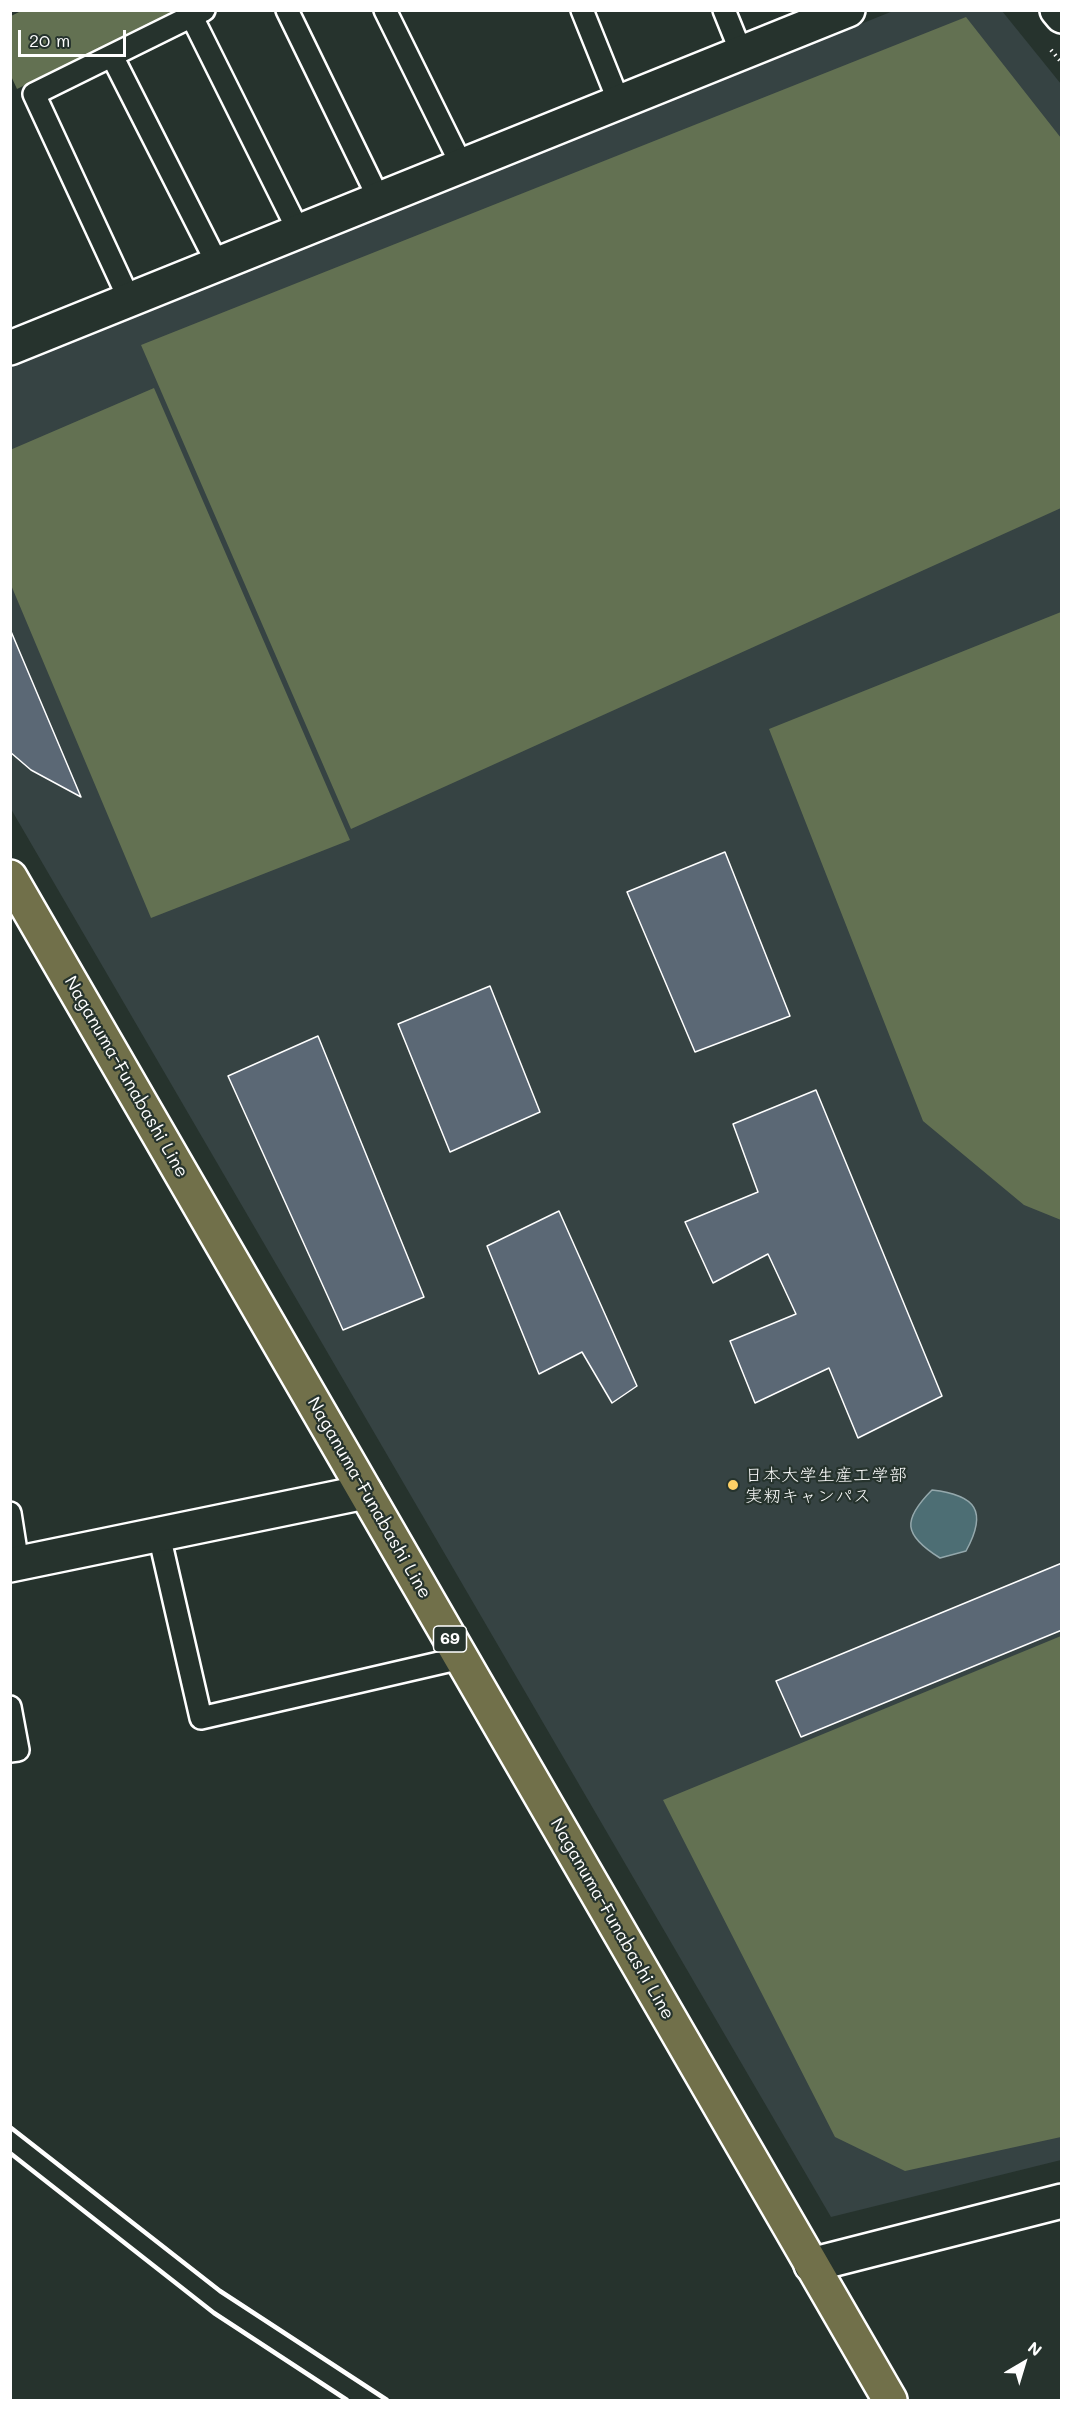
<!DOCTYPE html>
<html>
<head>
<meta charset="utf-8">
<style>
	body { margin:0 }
	#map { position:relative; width:1072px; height:2411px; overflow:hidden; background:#26332d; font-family:Mali,sans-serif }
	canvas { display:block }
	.frame { position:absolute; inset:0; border:12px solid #fff; pointer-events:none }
	.north { position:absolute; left:994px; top:2333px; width:60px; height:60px; -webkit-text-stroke:4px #26332d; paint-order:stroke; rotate:38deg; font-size:16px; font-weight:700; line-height:24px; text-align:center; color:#fff }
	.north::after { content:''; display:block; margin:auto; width:21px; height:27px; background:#fff; clip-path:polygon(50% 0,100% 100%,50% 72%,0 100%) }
	.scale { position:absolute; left:18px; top:30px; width:108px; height:27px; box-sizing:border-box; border:3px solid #fff; border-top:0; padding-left:8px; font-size:18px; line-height:21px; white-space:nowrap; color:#fff; -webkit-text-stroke:4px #26332d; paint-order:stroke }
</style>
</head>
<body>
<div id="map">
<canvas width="1072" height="2411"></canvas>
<div class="frame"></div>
<div class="north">N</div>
<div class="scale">20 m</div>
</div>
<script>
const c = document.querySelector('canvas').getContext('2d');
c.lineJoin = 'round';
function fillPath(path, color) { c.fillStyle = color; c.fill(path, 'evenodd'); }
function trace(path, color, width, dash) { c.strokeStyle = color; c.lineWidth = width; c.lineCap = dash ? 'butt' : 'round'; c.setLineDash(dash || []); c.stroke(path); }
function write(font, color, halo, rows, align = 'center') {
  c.font = font + ' Mali,"Klee One",sans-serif'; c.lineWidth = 4.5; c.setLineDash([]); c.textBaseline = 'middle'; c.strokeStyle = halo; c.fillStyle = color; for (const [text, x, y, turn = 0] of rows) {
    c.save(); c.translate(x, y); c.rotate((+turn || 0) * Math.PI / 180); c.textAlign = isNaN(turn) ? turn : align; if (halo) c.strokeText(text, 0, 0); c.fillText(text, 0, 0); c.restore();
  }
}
const built = new Path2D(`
	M893,11H1002L1061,84V2160L831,2217L11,809L10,367Z`);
const green = new Path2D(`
	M21,11V10L177,11L17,89L11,76V16Z
	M966,17L1061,138V508L351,829L141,345Z
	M154,388L350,840L151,918L11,585L10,450Z
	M1061,612V1220L1024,1205L923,1121L769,729Z
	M1061,1636V2137L905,2171L835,2137L663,1800Z`);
const water = new Path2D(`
	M932,1490C976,1495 988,1511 966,1551L940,1558C903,1535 902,1520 932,1490Z`);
const building = new Path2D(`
	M10,629L81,797L31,770L10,752Z
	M725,852L790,1016L695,1052L627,892Z
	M490,986L540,1112L450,1152L398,1024Z
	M318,1036L424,1297L343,1330L228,1076Z
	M816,1090L942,1396L858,1438L829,1368L755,1403L730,1341L796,1314L768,1254L713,1283L685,1222L758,1192L733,1124Z
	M559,1211L637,1386L612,1403L582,1352L539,1374L487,1246Z
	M1062,1563V1630L801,1737L776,1681Z`);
const path = new Path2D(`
	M1051,50L1062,63`);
const service = new Path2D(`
	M287,10L379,199
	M385,10L462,166
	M582,10L619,102
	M724,10L741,52
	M192,17L298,230
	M112,56L218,265
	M130,301L34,94L204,10
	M10,1513L18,1564
	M159,1535L201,1718L461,1658
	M10,1707L18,1750L10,1751`);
const minor = new Path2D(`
	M10,348L848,10
	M10,1565L365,1492
	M811,2265L1062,2201`);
const tertiary = new Path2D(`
	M1057,10L1062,16`);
const primary = new Path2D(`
	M10,877L890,2400`);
const rail = new Path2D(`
	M10,2127L220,2291L387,2400
	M10,2153L214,2313L347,2400`);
const markers = [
	[733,1485,6,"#ffd166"]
];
const shields = [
	[450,1639,33]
];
const shieldNames = [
	["69",450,1639]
];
const streetNames = [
	["Naganuma-Funabashi Line",126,1077,60],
	["Naganuma-Funabashi Line",369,1498,60],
	["Naganuma-Funabashi Line",612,1919,60]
];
const poiNames = [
	["日本大学生産工学部",745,1475],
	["実籾キャンパス",745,1496]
];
fillPath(built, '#364343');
fillPath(green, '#637152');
fillPath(water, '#4d6e74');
trace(water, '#94a8ac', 1.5);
fillPath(building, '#5b6875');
trace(building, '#fff', 1.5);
trace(service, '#fff', 26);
trace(minor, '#fff', 38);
trace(tertiary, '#fff', 38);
trace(primary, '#fff', 38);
trace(path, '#fff', 4, [1.5, 4.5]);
trace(service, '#26332d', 21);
trace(minor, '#26332d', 33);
trace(tertiary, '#26332d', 33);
trace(primary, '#71704a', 33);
trace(rail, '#fff', 4.5);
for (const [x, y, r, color] of markers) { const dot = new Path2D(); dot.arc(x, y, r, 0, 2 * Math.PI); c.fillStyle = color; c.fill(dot); trace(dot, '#26332d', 2); }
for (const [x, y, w] of shields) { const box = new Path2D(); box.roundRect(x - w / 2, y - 13, w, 26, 4.5); c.fillStyle = '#26332d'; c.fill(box); trace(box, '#fff', 1.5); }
write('bold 16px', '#fff', null, shieldNames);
write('18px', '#fff', '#26332d', streetNames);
write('18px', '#fff', '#26332d', poiNames, 'left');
</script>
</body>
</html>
